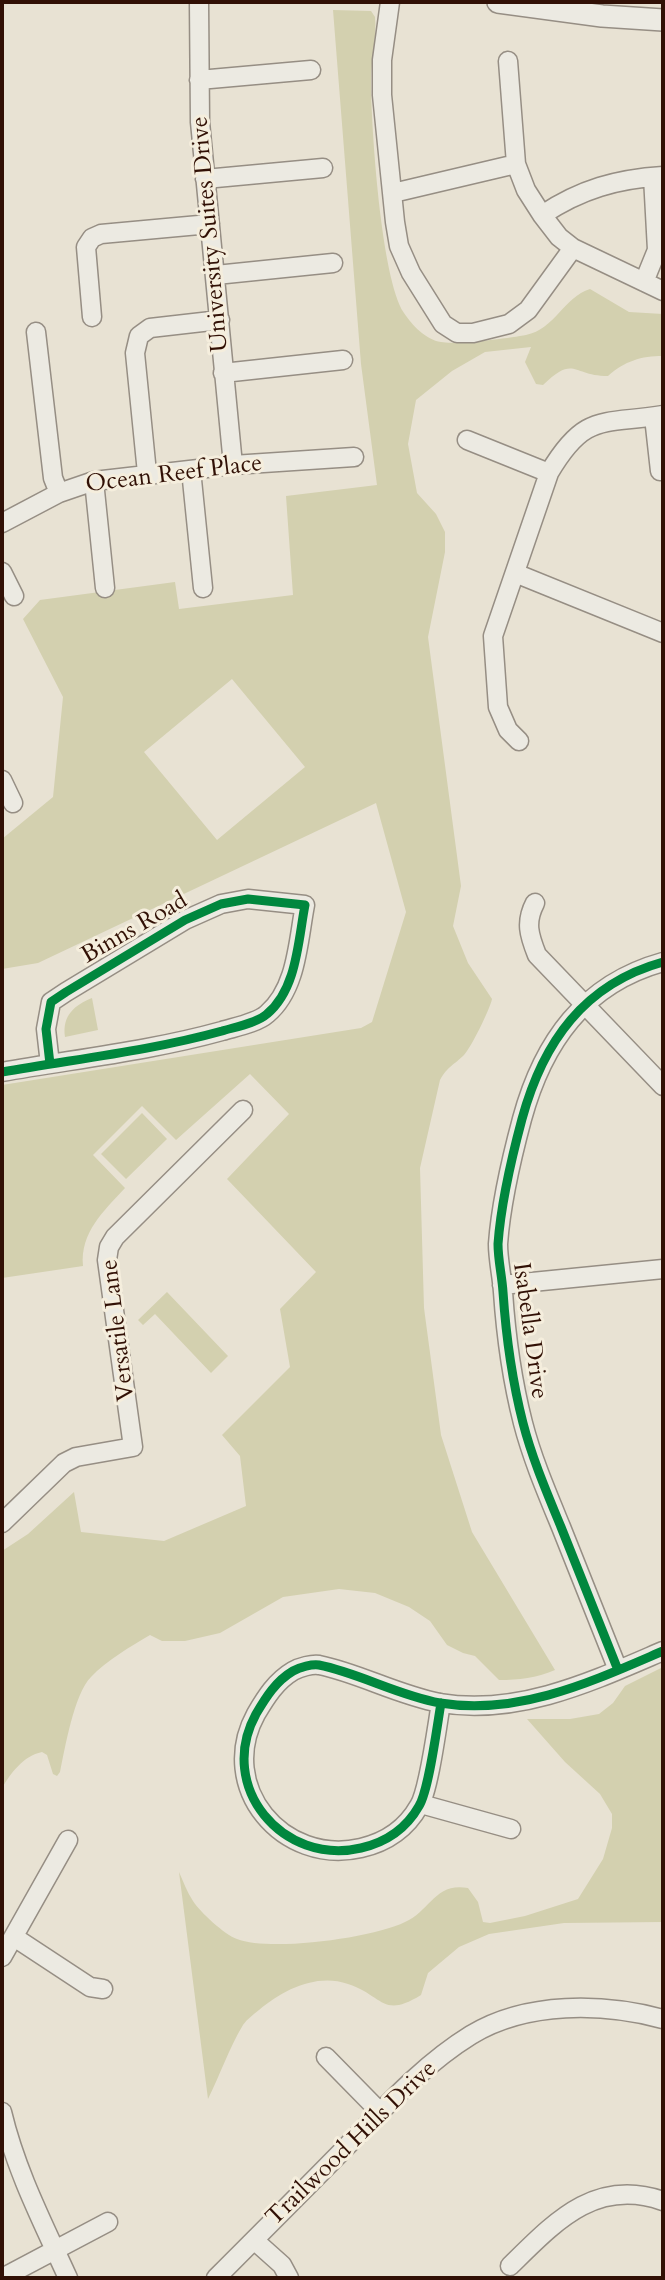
<!DOCTYPE html>
<html>
<head>
<meta charset="utf-8">
<style>
	body { margin:0 }
	#map { position:relative; width:665px; height:2280px; overflow:hidden; background:#e8e2d3; font-family:Cardo,serif }
	canvas { display:block }
	.frame { position:absolute; inset:0; border:4px solid #311005; pointer-events:none }
</style>
</head>
<body>
<div id="map">
<canvas width="665" height="2280"></canvas>
<div class="frame"></div>
</div>
<script>
const c = document.querySelector('canvas').getContext('2d');
c.lineJoin = 'round';
function fillPath(path, color) { c.fillStyle = color; c.fill(path, 'evenodd'); }
function trace(path, color, width, dash) { c.strokeStyle = color; c.lineWidth = width; c.lineCap = dash ? 'butt' : 'round'; c.setLineDash(dash || []); c.stroke(path); }
function write(font, color, halo, rows, align = 'center') {
  c.font = font + ' Cardo,serif'; c.lineWidth = 6; c.setLineDash([]); c.textBaseline = 'middle'; c.strokeStyle = halo; c.fillStyle = color; for (const [text, x, y, turn = 0] of rows) {
    c.save(); c.translate(x, y); c.rotate((+turn || 0) * Math.PI / 180); c.textAlign = isNaN(turn) ? turn : align; if (halo) c.strokeText(text, 0, 0); c.fillText(text, 0, 0); c.restore();
  }
}
const green = new Path2D(`
	M333,10L371,11L375,17C377,38 371,59 371,81C371,126 381,279 404,313C412,325 426,340 441,342C456,345 510,338 526,335C555,329 564,297 590,289L629,312L663,314V356C641,356 625,361 608,376C572,376 575,354 543,385L536,384L525,362L531,347L485,352L452,371L416,400L408,444L417,493L436,514L445,532V552L428,637L461,886L453,926L468,963L492,999C490,1009 471,1048 464,1055C454,1065 448,1066 440,1080L420,1168L424,1308L441,1435L472,1532L555,1670C536,1678 519,1680 499,1680L475,1656L463,1653L447,1645L430,1621L409,1607L375,1593L339,1589L283,1597L220,1633L185,1641H162L150,1635C130,1647 107,1660 91,1677C74,1694 65,1748 60,1772L57,1776L53,1774L47,1755L42,1752C23,1756 11,1773 2,1788V1551L28,1534L74,1492L81,1532L164,1541L246,1506L240,1456L222,1435L290,1367L280,1309L316,1272L227,1179L289,1114L250,1074L176,1140L142,1106L93,1155L125,1188C104,1211 80,1232 83,1266L2,1278V1085L361,1028L372,1022L406,912L376,803L38,963L2,969V839L53,797L63,697L23,619L40,600L175,582L179,609L293,595L286,496L377,485L361,364ZM232,679L305,767L217,840L144,752Z
	M92,998L98,1030L65,1037C62,1015 75,1005 92,998Z
	M142,1113L167,1139L126,1179L101,1154Z
	M167,1292L228,1356L211,1373L155,1314L143,1325L138,1320Z
	M663,1667V1922L564,1923L489,1934L459,1947L428,1973L421,1995C382,2019 384,1996 348,1984C316,1973 283,1990 259,2010C253,2015 247,2019 243,2025C229,2048 220,2075 208,2099L179,1872C183,1881 187,1892 193,1901C200,1912 225,1935 237,1939C270,1952 373,1938 405,1922C430,1911 435,1882 468,1888L478,1902L483,1922L490,1923L525,1916L578,1899L603,1859L612,1828V1814L600,1794L565,1762L527,1719H570L599,1714L613,1703L625,1686Z`);
const minor = new Path2D(`
	M199,2L200,122L233,465
	M390,2L382,60V95L395,222L399,246L411,273L443,324L457,333H473L509,324L528,310L573,248
	M508,61L516,164L526,190L542,215L559,237L573,248L663,291
	M199,80L311,70
	M205,179L323,168
	M393,193L516,164
	M542,215C581,189 617,179 663,176
	M216,275L333,263
	M644,282L657,250L653,177
	M92,317L86,247L92,238L101,234L210,224
	M36,332L53,478L59,493
	M223,373L343,360
	M654,417L660,471
	M467,440L549,473
	M191,470L203,588
	M147,473L135,353L139,336L150,328L220,320
	M94,481L105,588
	M2,523L59,493L94,481L233,465L354,457
	M2,572L14,596
	M515,573L663,633
	M519,741L508,730L498,707L493,636L549,473C585,412 602,425 663,415
	M2,780L13,803
	M535,903C525,922 529,935 537,955L663,1086
	M2,1072C75,1059 150,1051 222,1031C235,1027 257,1023 267,1014C297,989 298,941 305,905L248,899L221,904L185,920L66,992L51,1002L46,1029L50,1064
	M502,1285L663,1269
	M2,1523L64,1463L76,1457L133,1447L107,1260L109,1247L115,1237L243,1110
	M618,1670C599,1623 580,1575 561,1527C547,1493 532,1458 523,1423C512,1380 506,1336 503,1292C502,1276 498,1260 498,1244C501,1202 511,1160 522,1119C543,1042 584,984 663,962
	M441,1703C437,1726 429,1790 419,1806C406,1829 387,1842 361,1848C283,1866 216,1787 256,1714C266,1697 276,1681 293,1671C300,1667 312,1664 319,1665C359,1673 397,1695 440,1703C519,1716 593,1681 663,1651
	M421,1804L511,1829
	M14,1937L90,1987L103,1989
	M2,1957L68,1840
	M326,2057L380,2112
	M2,2112C16,2171 43,2223 68,2278
	M254,2240L282,2265L289,2278
	M510,2266C554,2223 595,2177 663,2201
	M2,2278L108,2222
	M216,2278C260,2234 304,2190 348,2145C386,2106 424,2064 471,2035C527,2001 603,2003 663,2019`);
const tertiary = new Path2D(`
	M498,2L602,16L663,20`);
const cycleway = new Path2D(`
	M2,1072C75,1059 150,1051 222,1031C235,1027 257,1023 267,1014C297,989 298,941 305,905L248,899L221,904L185,920L66,992L51,1002L46,1029L50,1064
	M618,1670C599,1623 580,1575 561,1527C547,1493 532,1458 523,1423C512,1380 506,1336 503,1292C502,1276 498,1260 498,1244C501,1202 511,1160 522,1119C543,1042 584,984 663,962
	M441,1703C437,1726 429,1790 419,1806C406,1829 387,1842 361,1848C283,1866 216,1787 256,1714C266,1697 276,1681 293,1671C300,1667 312,1664 319,1665C359,1673 397,1695 440,1703C519,1716 593,1681 663,1651`);
const streetNames = [
	["University Suites Drive",211,234,-95],
	["Ocean Reef Place",174,475,-7],
	["Binns Road",135,929,-30],
	["Versatile Lane",119,1330,-97],
	["Isabella Drive",529,1331,82],
	["Trailwood Hills Drive",352,2144,-44]
];
fillPath(green, '#d3d0af');
trace(minor, '#968e84', 21);
trace(tertiary, '#968e84', 24);
trace(minor, '#eceae2', 18);
trace(tertiary, '#eceae2', 21);
trace(cycleway, '#00873e', 9);
write('24px', '#311005', '#f5eedd', streetNames);
</script>
</body>
</html>
